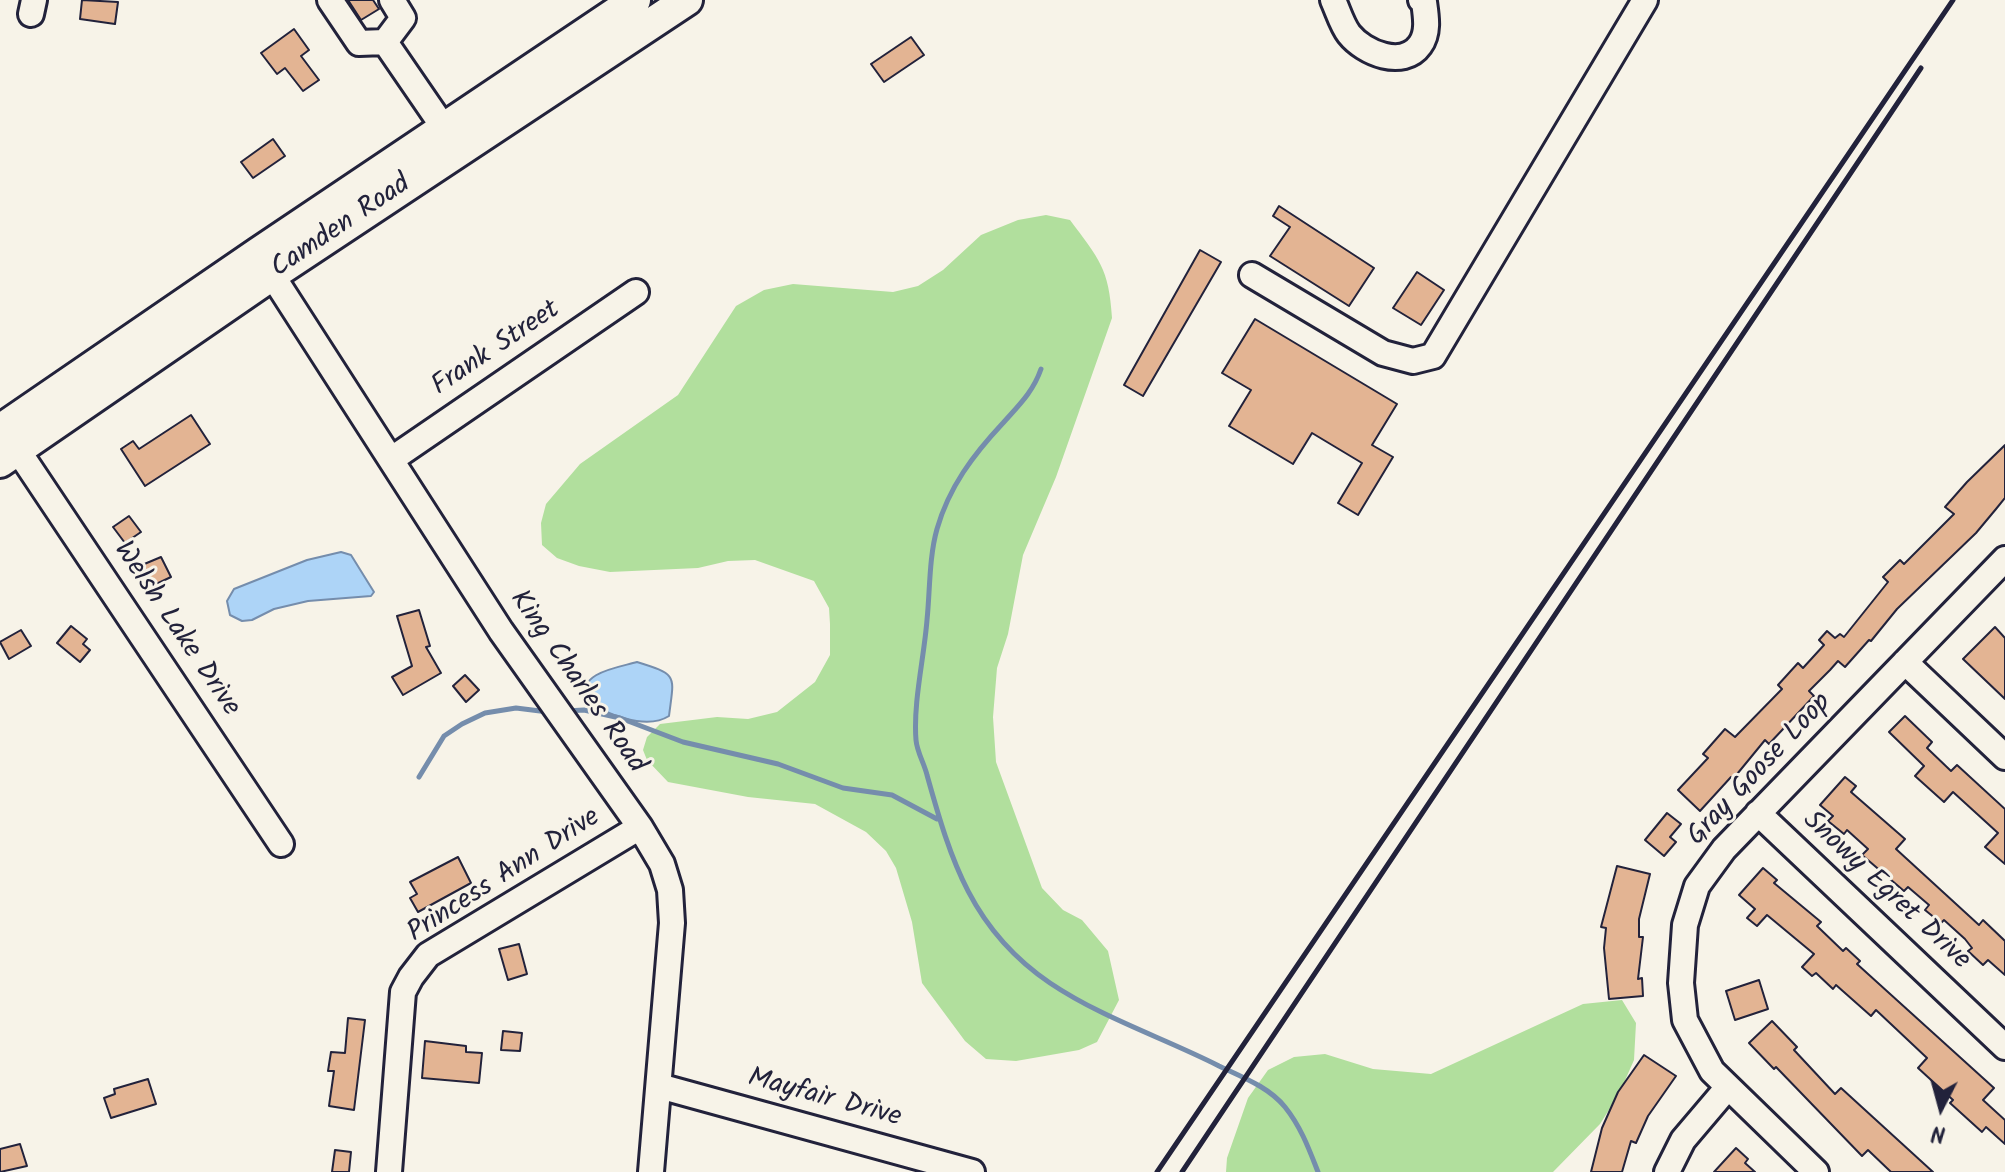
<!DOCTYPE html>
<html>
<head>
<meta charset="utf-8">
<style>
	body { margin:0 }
	#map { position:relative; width:2005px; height:1172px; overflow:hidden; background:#f7f3e8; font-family:Kalam,sans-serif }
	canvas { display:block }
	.north { position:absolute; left:1901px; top:1068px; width:80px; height:80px; -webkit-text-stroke:6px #f7f3e8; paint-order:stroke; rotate:186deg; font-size:22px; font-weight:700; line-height:32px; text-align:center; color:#22223b }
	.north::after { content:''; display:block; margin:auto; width:28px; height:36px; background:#22223b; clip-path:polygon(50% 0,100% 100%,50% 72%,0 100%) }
</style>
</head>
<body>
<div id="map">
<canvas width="2005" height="1172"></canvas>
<div class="north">N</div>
</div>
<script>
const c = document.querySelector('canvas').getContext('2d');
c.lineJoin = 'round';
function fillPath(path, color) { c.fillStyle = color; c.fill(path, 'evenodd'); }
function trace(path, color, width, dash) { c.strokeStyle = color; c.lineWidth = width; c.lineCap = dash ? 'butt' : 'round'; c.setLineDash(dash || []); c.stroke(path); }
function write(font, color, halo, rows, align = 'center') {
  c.font = font + ' Kalam,sans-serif'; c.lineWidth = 6; c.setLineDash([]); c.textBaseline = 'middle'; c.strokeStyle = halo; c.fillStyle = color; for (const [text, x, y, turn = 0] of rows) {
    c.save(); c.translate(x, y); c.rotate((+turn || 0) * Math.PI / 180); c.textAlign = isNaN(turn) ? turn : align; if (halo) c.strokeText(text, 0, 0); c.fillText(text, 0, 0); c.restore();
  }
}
const green = new Path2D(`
	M1046,215L1070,220C1099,259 1109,268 1112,318L1056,477L1023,555L1008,634L997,668L993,717L996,762L1042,888L1063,910L1082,920L1108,951L1119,1000L1097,1042L1079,1050L1016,1061L986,1059L965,1041L922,983L912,922L896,868L886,851L866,832L815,804L748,797L668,782L647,760L643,750L647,737L660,724L717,717L748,719L777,712L815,682L830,655V624L829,608L814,581L755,560L728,561L698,568L610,572L579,566L557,558L542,545L541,523L546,504L580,464L678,395L736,306L764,290L793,284L893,292L918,286L943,270L981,235L1018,220Z
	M1622,1000L1636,1023L1634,1060L1619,1094L1600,1124L1553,1172H1226L1227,1158L1248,1098L1268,1070L1294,1057L1325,1054L1373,1069L1431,1074L1583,1004Z`);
const water = new Path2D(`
	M341,552L351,555L374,592L371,596L308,601L274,609L252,620L242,621L230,615L227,601L234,589L307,560Z
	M637,662C679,675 674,675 669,716C645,731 605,713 584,700C579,672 616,668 637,662Z`);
const stream = new Path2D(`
	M1041,369C1033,392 1019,405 1003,423C973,455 949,487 937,529C929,557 930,591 927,620C924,658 913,703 916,740C917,752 924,763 927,775C951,861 972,930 1050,983C1102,1018 1164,1038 1219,1066C1242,1077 1269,1087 1285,1107C1301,1127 1309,1149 1318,1172
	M566,711L584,710L620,718L683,742L778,764L843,788L892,795L937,819
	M419,777L444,736L462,724L485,713L516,708L548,712`);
const building = new Path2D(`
	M82,0L118,2L115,24L80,19Z
	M348,0H373L379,9L361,20Z
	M294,29L309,50L301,56L319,80L303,91L285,68L277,74L261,53Z
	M911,37L924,55L884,82L871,64Z
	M273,139L285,156L253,178L241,162Z
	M1279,206L1374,268L1349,306L1270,256L1290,227L1273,216Z
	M1200,250L1221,262L1143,396L1124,385Z
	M1417,272L1444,290L1421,325L1393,308Z
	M1255,319L1397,404L1372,445L1393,457L1358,515L1338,503L1362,463L1312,433L1293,464L1229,426L1251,390L1222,373Z
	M191,415L210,444L145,486L121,449L133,441L139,449Z
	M2005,445V498L1996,509L1976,533L1897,609L1871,641L1869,640L1845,667L1838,661L1830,670L1809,691L1814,696L1769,744L1765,740L1733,779L1731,777L1700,811L1678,790L1708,758L1703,754L1725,729L1735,737L1782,689L1778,685L1798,663L1803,668L1824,645L1819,640L1827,631L1835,638L1840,634L1844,637L1888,582L1883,577L1900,560L1904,564L1954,514L1945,507L1967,482Z
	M129,516L141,532L125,543L113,527Z
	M161,557L171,577L152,586L142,565Z
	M419,610L430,646L426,647L441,673L403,695L392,677L412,666L397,616Z
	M71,626L87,639L83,644L90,650L80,662L57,643Z
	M1995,627L2005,638V699L1963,659Z
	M21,630L31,646L9,659L0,642Z
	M465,675L479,690L466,702L453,686Z
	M1905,716L1932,742L1927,748L1951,771L1957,765L2005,809V864L1985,847L1998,833L1953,792L1944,802L1915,776L1924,766L1889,732Z
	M1845,777L1856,786L1851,792L1905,839L1896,849L1979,925L1983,920L2005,941V975L1988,960L1983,965L1968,951L1972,948L1965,939L1944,920L1941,923L1925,910L1929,905L1908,887L1904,891L1862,855L1868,849L1847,830L1844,834L1828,821L1833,816L1820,805Z
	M1667,813L1681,824L1670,837L1676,842L1664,856L1645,840Z
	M458,857L471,883L418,912L410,898L417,894L410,882Z
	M1617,866L1650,874L1639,919V937H1643L1638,979L1642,978L1643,996L1609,999L1604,948L1606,928L1601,927Z
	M1763,868L1777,880L1774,883L1821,922L1817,926L1843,951L1846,948L1860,961L1857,964L1994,1088L1983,1100L2005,1120V1144L1986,1127L1982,1132L1950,1103L1953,1100L1918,1068L1927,1058L1876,1010L1871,1016L1836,985L1833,989L1816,973L1812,976L1802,967L1814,954L1767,915L1757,926L1747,918L1755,909L1739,895Z
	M519,944L527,974L508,980L499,949Z
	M1759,980L1768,1009L1735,1020L1726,991Z
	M348,1018L365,1020L354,1110L329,1106L334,1071H328L331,1052L345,1053Z
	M1772,1021L1797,1047L1794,1050L1835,1094L1841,1088L1933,1172H1891L1868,1150L1862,1156L1776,1067L1774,1069L1749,1043Z
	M503,1031L522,1033L520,1051L501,1050Z
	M425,1041L466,1046V1052L482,1053L479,1083L422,1078Z
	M1644,1055L1676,1076L1648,1116L1636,1143L1631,1141L1622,1172H1591L1602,1128L1618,1092Z
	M148,1079L156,1104L111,1118L104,1098L115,1094L114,1089Z
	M20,1144L27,1166L0,1172V1149Z
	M1736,1148L1748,1159L1745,1163L1755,1172H1714Z
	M335,1150L351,1152L349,1172H332Z`);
const minor = new Path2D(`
	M330,0L359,43L385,42
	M1333,0C1338,11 1342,25 1349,34C1364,53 1403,69 1420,45C1429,33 1426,16 1424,2L1421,0
	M31,14L34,0
	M385,42L444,128
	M385,42L403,18L392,0
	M272,275L501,631L640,827L662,864L670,890L672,923L651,1172
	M1252,275L1383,353L1413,361L1433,356L1645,0
	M17,449L281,844
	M392,459L636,292
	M1905,662L2005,757
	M1758,813L2005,1047
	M659,1086L972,1172
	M389,1172L403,992L411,977L428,955L640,827
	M1667,1172L1683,1140L1728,1087
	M1816,1172L1712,1071L1685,1020L1681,983L1685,925L1697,886L1724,849L2005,559`);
const major = new Path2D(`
	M0,430L258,253L635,0
	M0,462L272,275L687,0`);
const rail = new Path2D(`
	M1157,1172L1953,0
	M1182,1172L1921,68`);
const streetNames = [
	["Camden Road",342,228,-34],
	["Frank Street",497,350,-34],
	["Welsh Lake Drive",175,630,56],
	["King Charles Road",576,683,55],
	["Gray Goose Loop",1761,771,-47],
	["Princess Ann Drive",505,877,-33],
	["Snowy Egret Drive",1885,892,43],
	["Mayfair Drive",824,1100,15]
];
fillPath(green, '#b1df9d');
fillPath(water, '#add4f7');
trace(water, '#758dac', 2);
trace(stream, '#758dac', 5);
fillPath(building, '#e3b493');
trace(building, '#22223b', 2);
trace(minor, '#22223b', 30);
trace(major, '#22223b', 36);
trace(minor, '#f7f3e8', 24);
trace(major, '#f7f3e8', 30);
trace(rail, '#22223b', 5);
write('28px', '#22223b', '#f7f3e8', streetNames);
</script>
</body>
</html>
